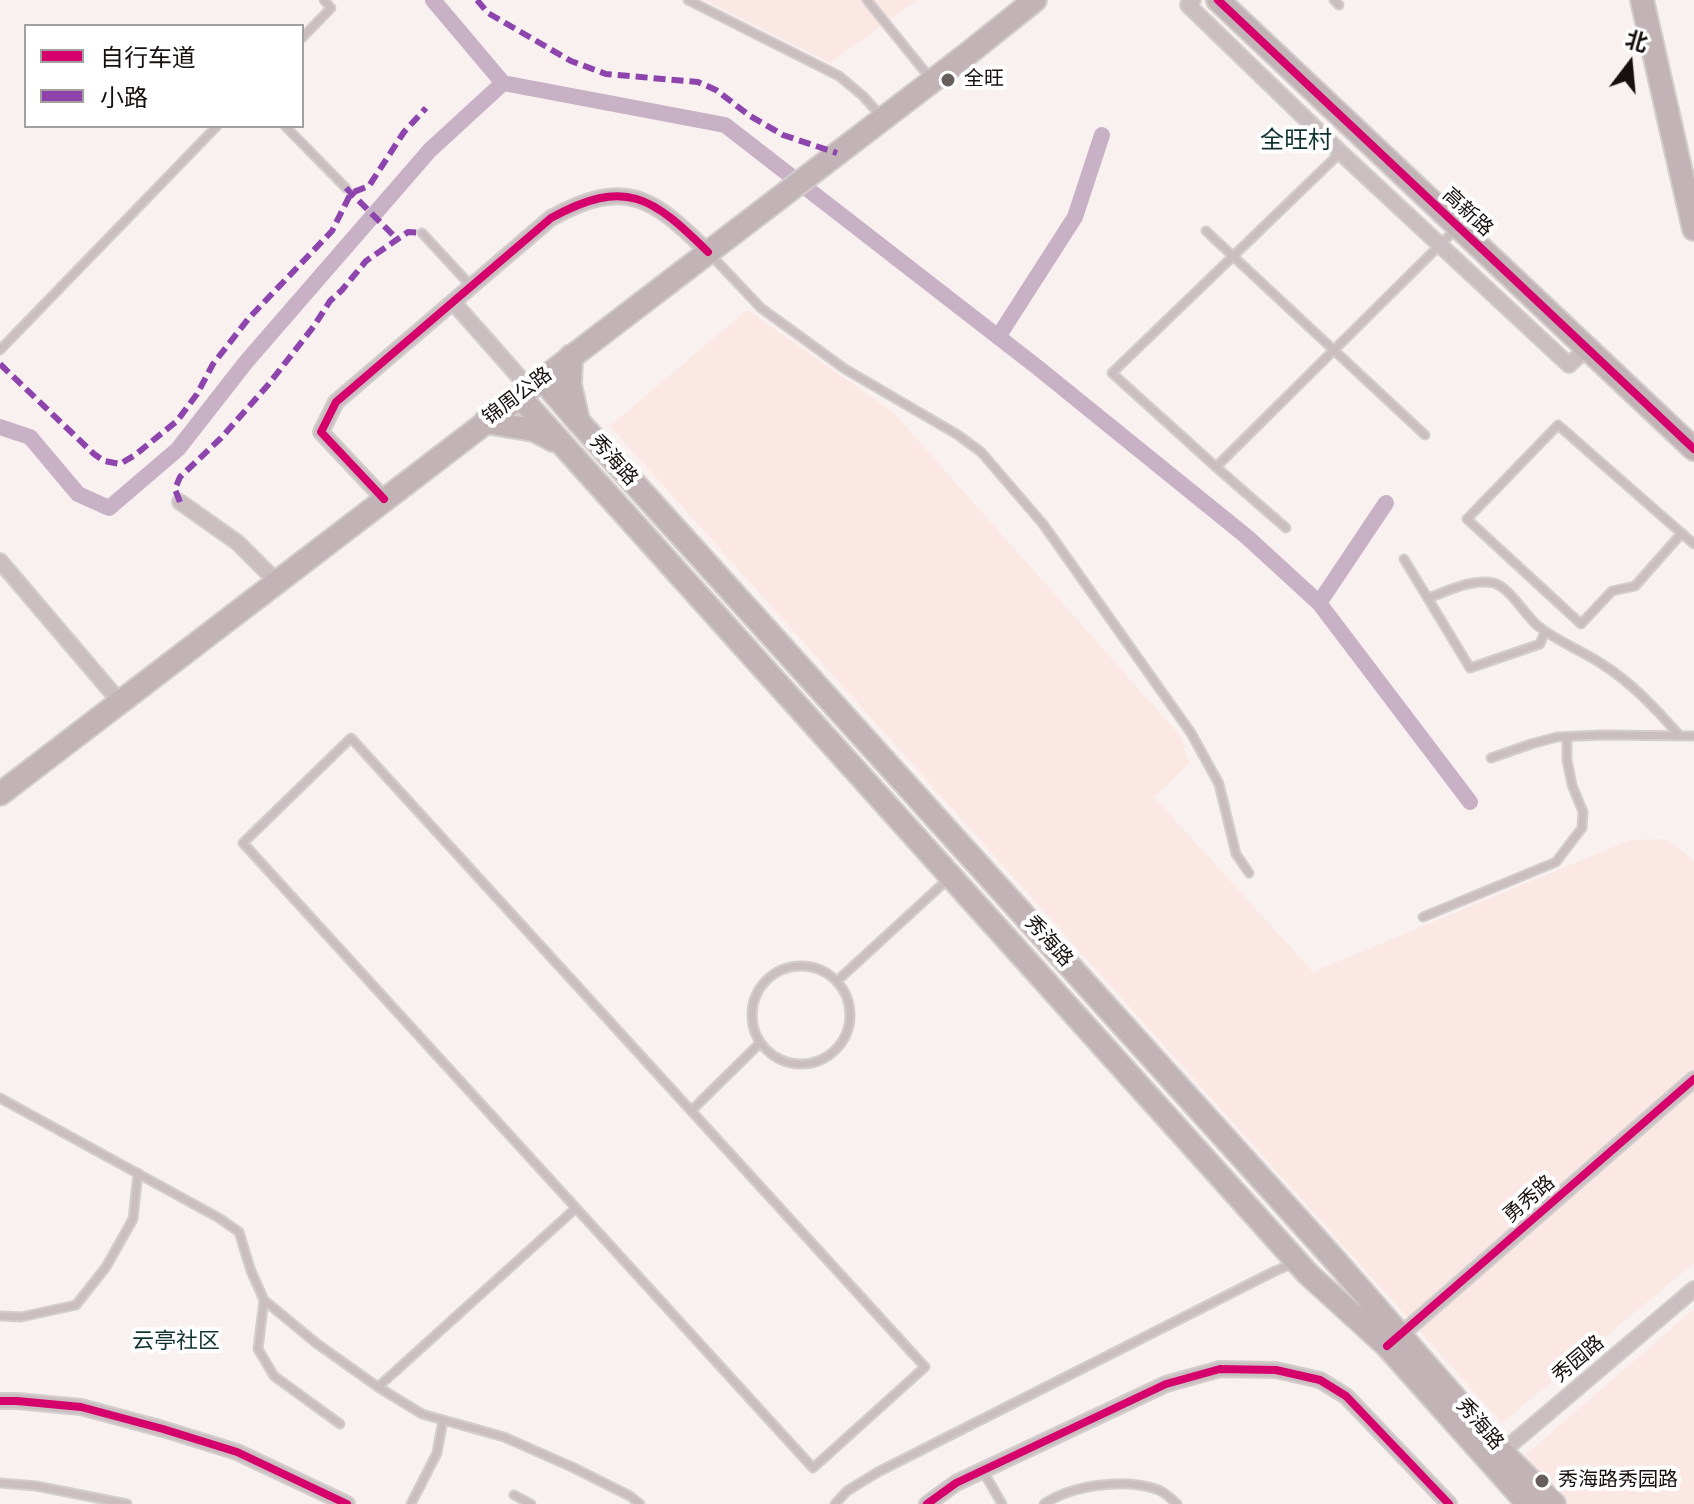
<!DOCTYPE html>
<html>
<head>
<meta charset="utf-8">
<style>
	body { margin:0 }
	#map { position:relative; width:1694px; height:1504px; overflow:hidden; background:#f8f1f0; font-family:"Titillium Web","Noto Sans SC",sans-serif }
	canvas { display:block }
	.legend { position:absolute; left:24px; top:24px; width:280px; height:104px; box-sizing:border-box; background:#fff; border:2px solid #a29f9f; margin:0; padding:10px 14px; list-style:none; font-size:24px; color:#17100f }
	.legend li { display:flex; align-items:center; gap:16px; height:40px }
	.legend b { width:40px; border:2px solid #a29f9f }
	.north { position:absolute; left:1590px; top:24px; width:80px; height:80px; -webkit-text-stroke:6px #fff; paint-order:stroke; rotate:16deg; font-size:22px; font-weight:700; line-height:32px; text-align:center; color:#17100f }
	.north::after { content:''; display:block; margin:auto; width:28px; height:36px; background:#17100f; clip-path:polygon(50% 0,100% 100%,50% 72%,0 100%) }
</style>
</head>
<body>
<div id="map">
<canvas width="1694" height="1504"></canvas>
<ul class="legend">
<li><b style="height:10px;background:#d6006c"></b>自行车道</li>
<li><b style="height:10px;background:#8e44ad"></b>小路</li>
</ul>
<div class="north">北</div>
</div>
<script>
const c = document.querySelector('canvas').getContext('2d');
c.lineJoin = 'round';
function fillPath(path, color) { c.fillStyle = color; c.fill(path, 'evenodd'); }
function trace(path, color, width, dash) { c.strokeStyle = color; c.lineWidth = width; c.lineCap = dash ? 'butt' : 'round'; c.setLineDash(dash || []); c.stroke(path); }
function write(font, color, halo, rows, align = 'center') {
  c.font = font + ' "Titillium Web","Noto Sans SC",sans-serif'; c.lineWidth = 8; c.setLineDash([]); c.textBaseline = 'middle'; c.strokeStyle = halo; c.fillStyle = color; for (const [text, x, y, turn = 0] of rows) {
    c.save(); c.translate(x, y); c.rotate((+turn || 0) * Math.PI / 180); c.textAlign = isNaN(turn) ? turn : align; if (halo) c.strokeText(text, 0, 0); c.fillText(text, 0, 0); c.restore();
  }
}
const built = new Path2D(`
	M706,0H917L830,63Z
	M747,310L893,412L1181,737L1189,763L1154,797L1313,972L1630,840L1667,839L1694,861V1263L1502,1423L610,426Z
	M1694,1309V1504H1568L1524,1456Z`);
const canal = new Path2D(`
	M433,0L503,83L725,125L1037,367L1247,537L1319,603L1470,802
	M998,337L1075,217L1102,135
	M0,427L30,437L78,494L109,508L178,449L246,362L430,150L503,83
	M1319,603L1386,503`);
const lane = new Path2D(`
	M688,0L839,76L863,96L880,115
	M867,0L930,78
	M1334,0L1339,5
	M302,38L331,8L324,0
	M285,126L346,188
	M1206,231L1425,435
	M422,233L471,286
	M709,253L761,308L845,369L958,435L981,452L1043,524L1191,733L1219,784L1236,854L1249,873
	M0,350L217,126
	M1216,467L1457,228
	M1286,528L1216,467L1112,373L1340,153
	M1682,533L1635,586L1612,591L1581,624L1467,519L1558,425L1694,544
	M1404,559L1470,668L1540,644L1545,631
	M1428,598C1448,591 1473,578 1494,583C1510,588 1525,615 1538,626C1558,642 1581,650 1602,664C1632,683 1656,709 1680,736
	M1491,758L1531,744L1557,737L1601,735L1694,736
	M1423,917L1556,862L1582,828L1583,812L1572,785L1567,760V737
	M752 1015a49 49 0 1 1 98 0a49 49 0 1 1-98 0Z
	M837,981L947,880
	M0,1098L219,1218L239,1232L251,1271L264,1300L316,1343L378,1387L422,1414L504,1437L572,1467L630,1496L640,1504
	M691,1111L760,1043
	M264,1300L258,1349L274,1376L340,1424
	M0,1316L21,1317L76,1305L106,1267L133,1219L138,1173
	M378,1387L576,1208L813,1468L925,1367L351,738L243,843L576,1208
	M983,1471L1002,1504
	M0,1483L36,1486L127,1504
	M514,1495L531,1504
	M411,1504L437,1453L443,1420
	M835,1504L847,1491L878,1472L1275,1271L1292,1264
	M1044,1504C1072,1485 1124,1478 1156,1489C1164,1491 1171,1499 1177,1504`);
const street = new Path2D(`
	M1193,0L1188,5L1340,152L1569,365L1587,348
	M453,302L529,388
	M384,499L321,432L336,402L551,218C626,177 652,197 708,252
	M180,502L238,543L277,582
	M0,561L120,702
	M1396,1339L1694,1079
	M0,1401H17L81,1407L163,1429L237,1452L347,1504
	M1496,1457L1694,1289
	M927,1504L956,1483L1166,1384L1220,1369L1276,1370L1320,1380L1346,1396L1449,1504`);
const secondary = new Path2D(`
	M1218,0L1694,449
	M1642,0L1694,229
	M571,356L570,385L577,416
	M542,379L578,421L1334,1259L1502,1452L1554,1504
	M519,396L1308,1274L1387,1346L1528,1504
	M485,422L534,430L553,440
	M0,794L965,56L1035,0`);
const quiet = new Path2D(`
	M477,0L488,13L571,61L606,74L698,82L716,90L750,116L783,135L837,153
	M346,188L396,238
	M0,364L94,454L104,461L120,464L135,455L177,421L197,394L213,364L249,318L332,231L351,193L369,186L404,132L426,108
	M180,502L175,489L180,477L221,438L268,385L314,326L330,301L342,290L366,261L408,232L422,233`);
const cycleway = new Path2D(`
	M1218,0L1694,449
	M384,499L321,432L336,402L551,218C626,177 652,197 708,252
	M1387,1346L1694,1079
	M0,1401H17L81,1407L163,1429L237,1452L347,1504
	M927,1504L956,1483L1166,1384L1220,1369L1276,1370L1320,1380L1346,1396L1449,1504`);
const markers = [
	[948,80,8,"#665f5e"],
	[1542,1481,8,"#665f5e"]
];
const poiNames = [
	["全旺",964,80],
	["秀海路秀园路",1558,1481]
];
const streetNames = [
	["高新路",1467,213,43],
	["锦周公路",518,397,-37],
	["秀海路",613,461,48],
	["秀海路",1048,942,48],
	["勇秀路",1530,1200,-41],
	["秀园路",1579,1360,-40],
	["秀海路",1479,1425,49]
];
const neighbourhoodNames = [
	["云亭社区",176,1343]
];
const quarterNames = [
	["全旺村",1296,142]
];
fillPath(built, '#fbe8e4');
trace(canal, '#c8b0c5', 16);
trace(lane, '#d3cecd', 11);
trace(street, '#d3cecd', 18);
trace(secondary, '#d3cecd', 26);
trace(lane, '#cbbec1', 7);
trace(street, '#cbbec1', 14);
trace(secondary, '#c2b3b7', 22);
trace(quiet, '#8e44ad', 6, [12, 6]);
trace(cycleway, '#d6006c', 8);
for (const [x, y, r, color] of markers) { const dot = new Path2D(); dot.arc(x, y, r, 0, 2 * Math.PI); c.fillStyle = color; c.fill(dot); trace(dot, '#fff', 3); }
write('20px', '#17100f', '#fff', poiNames, 'left');
write('20px', '#17100f', '#fff', streetNames);
write('22px', '#103332', '#fff', neighbourhoodNames);
write('24px', '#103332', '#fff', quarterNames);
</script>
</body>
</html>
